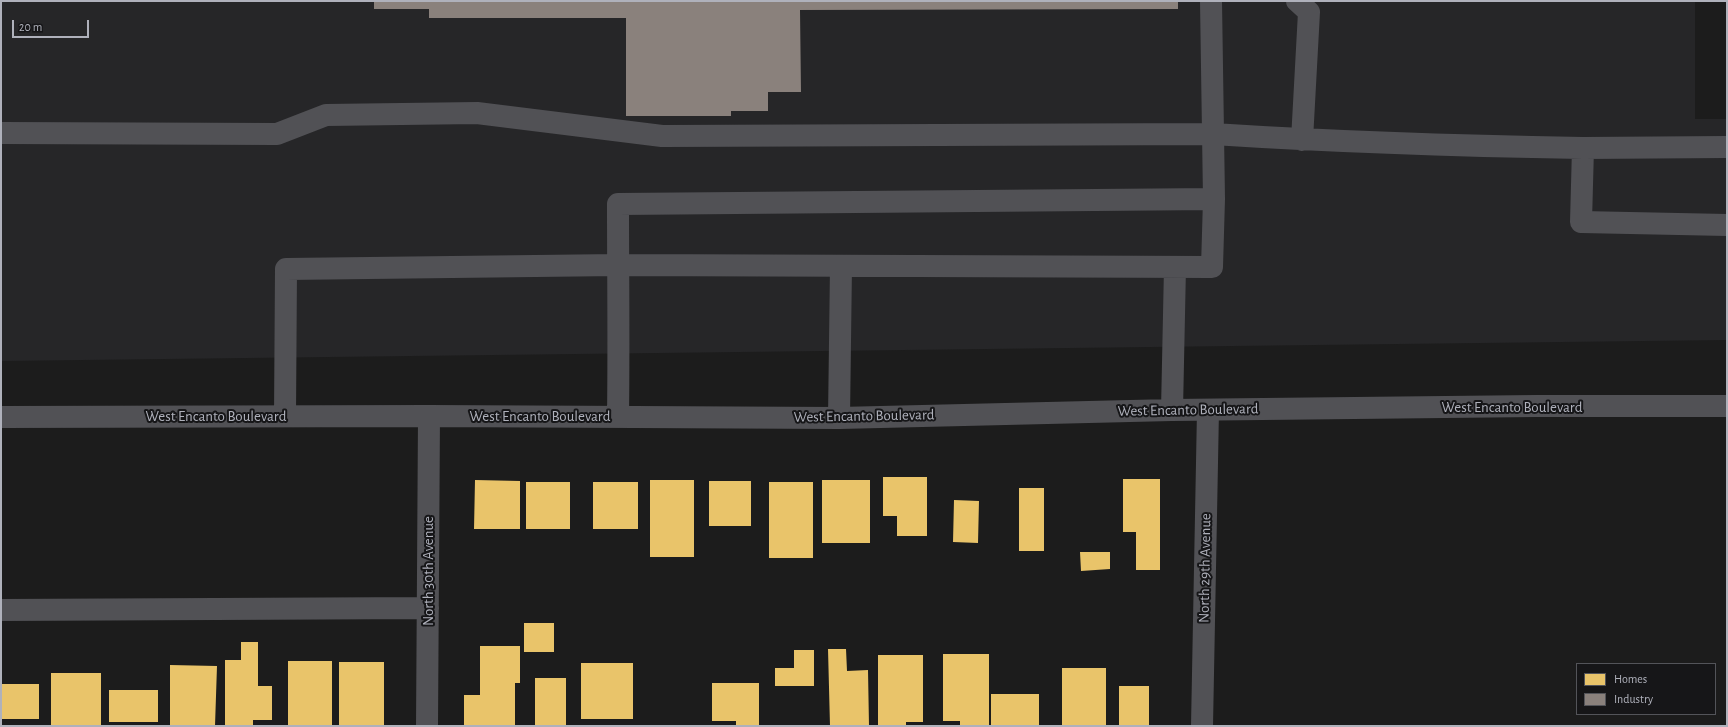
<!DOCTYPE html>
<html>
<head>
<meta charset="utf-8">
<style>
	body { margin:0 }
	#map { position:relative; width:1728px; height:727px; overflow:hidden; background:#1c1c1c; font-family:"Alegreya Sans",sans-serif }
	canvas { display:block }
	.frame { position:absolute; inset:0; border:2px solid #afb1bb; pointer-events:none }
	.legend { position:absolute; left:1576px; top:663px; width:140px; height:52px; box-sizing:border-box; background:#161618; border:1px solid #535459; margin:0; padding:5px 7px; list-style:none; font-size:12px; color:#afb1bb }
	.legend li { display:flex; align-items:center; gap:8px; height:20px }
	.legend b { width:20px; border:1px solid #535459 }
	.scale { position:absolute; left:12px; top:20px; width:77px; height:18px; box-sizing:border-box; border:2px solid #afb1bb; border-top:0; padding-left:5px; font-size:12px; line-height:14px; white-space:nowrap; color:#afb1bb; -webkit-text-stroke:3px #161618; paint-order:stroke }
</style>
</head>
<body>
<div id="map">
<canvas width="1728" height="727"></canvas>
<div class="frame"></div>
<ul class="legend">
<li><b style="height:11px;background:#e9c46a"></b>Homes</li>
<li><b style="height:11px;background:#8a817c"></b>Industry</li>
</ul>
<div class="scale">20 m</div>
</div>
<script>
const c = document.querySelector('canvas').getContext('2d');
c.lineJoin = 'round';
function fillPath(path, color) { c.fillStyle = color; c.fill(path, 'evenodd'); }
function trace(path, color, width, dash) { c.strokeStyle = color; c.lineWidth = width; c.lineCap = dash ? 'butt' : 'round'; c.setLineDash(dash || []); c.stroke(path); }
function write(font, color, halo, rows, align = 'center') {
  c.font = font + ' "Alegreya Sans",sans-serif'; c.lineWidth = 4; c.setLineDash([]); c.textBaseline = 'middle'; c.strokeStyle = halo; c.fillStyle = color; for (const [text, x, y, turn = 0] of rows) {
    c.save(); c.translate(x, y); c.rotate((+turn || 0) * Math.PI / 180); c.textAlign = isNaN(turn) ? turn : align; if (halo) c.strokeText(text, 0, 0); c.fillText(text, 0, 0); c.restore();
  }
}
const built = new Path2D(`
	M1,1H1695V119H1727V340L1,361Z`);
const homes = new Path2D(`
	M883,477H927V536H897V516H883Z
	M1123,479H1160V570H1136V532H1123Z
	M475,480L520,481V529H474Z
	M650,480H694V557H650Z
	M822,480H870V543H822Z
	M709,481H751V526H709Z
	M526,482H570V529H526Z
	M593,482H638V529H593Z
	M769,482H813V558H769Z
	M1019,488H1044V551H1019Z
	M954,500L979,501L978,543L953,542Z
	M1080,552H1110V569L1081,571Z
	M524,623H554V652H524Z
	M241,642H258V686H272V720H253V726H225V660H241Z
	M480,646H520V683H515V726H464V695H480Z
	M828,649H846L847,671L868,670L869,726H830Z
	M794,650H814V686H775V668H794Z
	M943,654H989V726H960V721H943Z
	M878,655H923V722H906V726H878Z
	M288,661H332V726H288Z
	M339,662H384V726H339Z
	M581,663H633V719H581Z
	M170,665L217,666L215,726H170Z
	M1062,668H1106V726H1062Z
	M51,673H101V726H51Z
	M535,678H566V726H535Z
	M712,683H759V726H736V721H712Z
	M1,684H39V719H1Z
	M1119,686H1149V726H1119Z
	M109,690H158V722H109Z
	M991,694H1039V726H991Z`);
const industry = new Path2D(`
	M374,1H1178V9L800,10L801,92H768V111H731V116H626V18H429V9H374Z`);
const minor = new Path2D(`
	M1211,1L1214,199
	M1297,1L1309,12L1302,140
	M1,133L277,134L326,115L477,113L662,136L1213,134C1337,142 1460,146 1583,148L1581,222L1727,225
	M1583,148L1727,147
	M1172,410L1175,267
	M285,416L286,269L618,265L1212,267L1214,199L618,204C618,275 619,345 618,416
	M1,417L429,416L839,418L1172,410L1536,406H1727
	M839,418L841,266
	M1,610L428,608
	M427,726L429,416
	M1202,726L1208,410`);
const streetNames = [
	["West Encanto Boulevard",1512,407],
	["West Encanto Boulevard",1188,410,-1],
	["West Encanto Boulevard",216,416],
	["West Encanto Boulevard",540,416],
	["West Encanto Boulevard",864,416,-1],
	["North 29th Avenue",1205,568,-89],
	["North 30th Avenue",428,571,-90]
];
fillPath(built, '#262628');
fillPath(homes, '#e9c46a');
fillPath(industry, '#8a817c');
trace(minor, '#515155', 22);
write('15px', '#afb1bb', '#161618', streetNames);
</script>
</body>
</html>
